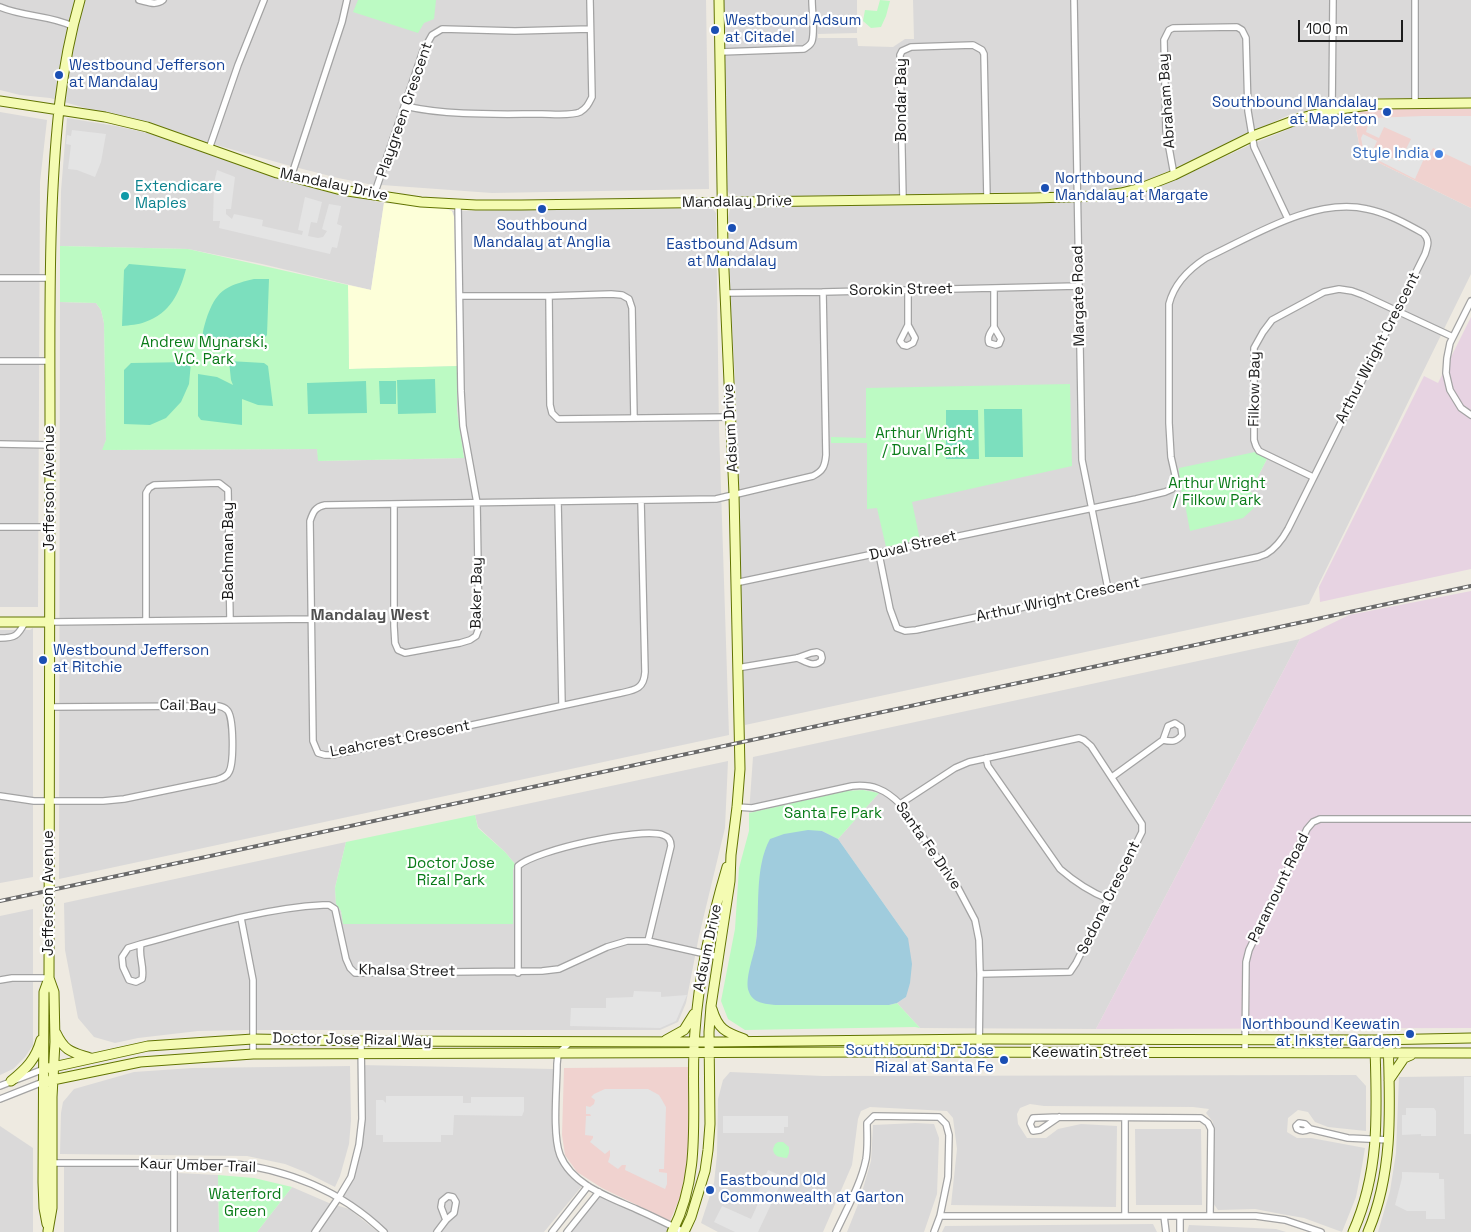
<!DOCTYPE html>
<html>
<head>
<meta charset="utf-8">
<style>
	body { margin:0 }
	#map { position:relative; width:1471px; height:1232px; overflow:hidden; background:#eeeae1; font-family:"Space Grotesk",sans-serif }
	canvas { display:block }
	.scale { position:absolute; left:1298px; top:20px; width:105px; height:22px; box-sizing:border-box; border:2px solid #1c1c1c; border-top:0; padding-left:6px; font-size:15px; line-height:18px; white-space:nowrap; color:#1c1c1c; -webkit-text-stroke:4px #fff; paint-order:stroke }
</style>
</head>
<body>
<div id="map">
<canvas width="1471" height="1232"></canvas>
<div class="scale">100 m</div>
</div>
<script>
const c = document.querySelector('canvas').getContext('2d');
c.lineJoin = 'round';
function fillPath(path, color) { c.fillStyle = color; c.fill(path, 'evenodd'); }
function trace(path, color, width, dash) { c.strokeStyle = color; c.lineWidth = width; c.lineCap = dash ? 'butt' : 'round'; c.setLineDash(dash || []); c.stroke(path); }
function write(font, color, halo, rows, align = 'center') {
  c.font = font + ' "Space Grotesk",sans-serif'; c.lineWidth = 4.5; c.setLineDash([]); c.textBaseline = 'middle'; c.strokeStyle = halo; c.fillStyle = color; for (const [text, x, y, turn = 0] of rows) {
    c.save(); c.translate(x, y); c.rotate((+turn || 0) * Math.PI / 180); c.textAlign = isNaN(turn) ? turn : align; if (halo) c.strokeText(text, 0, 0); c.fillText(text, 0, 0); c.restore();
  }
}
const residential = new Path2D(`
	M0,0H706L709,189L492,193L368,184L338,178L287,165L50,98L20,95L0,90Z
	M724,0H857V33L818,34V38H857L858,46L893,47L905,39H914L913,0H1471V98H1373L1341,103L1291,114L1149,180L1103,191L732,197L726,189Z
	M0,112L47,120L40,182L38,607H0Z
	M1353,112L1361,154L1471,208V274L1309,604L745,725L740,647L736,396L729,276L728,218L730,209L738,207L1108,200L1130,196L1157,188L1252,144L1306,122ZM1255,452L1267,459L1250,492L1259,496L1184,499L1179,484Z
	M67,118L116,126L156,135L280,179L328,192L384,203L371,290L262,264L188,249L60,246L61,191Z
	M708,207L713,209L716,213L719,428L729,735L59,879L60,302L96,303L101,310L104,323L106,440L103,450L317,449L319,461L464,458L457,411L454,217L452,211Z
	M33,628V877L0,883V630H30Z
	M1300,639L1096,1029L920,1028L897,1003L906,997L908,938L838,839L879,793L863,790L846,791L749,813L753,757Z
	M728,761L725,828L699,936L686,1003L678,1022L660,1030H247L198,1031L138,1038L115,1043L94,1037L78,1018L65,950L64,903L346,842L335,888L336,904L341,911L344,924H513V870L515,864L505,852L478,827L475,815Z
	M33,909V1045L25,1057L13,1069L0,1075V916Z
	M360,1065L553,1069L557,1155L570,1177L582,1186L544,1232H388L339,1198L350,1180L360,1147Z
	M350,1066L351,1121L349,1144L340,1176L335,1187L305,1172L285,1164L247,1156L60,1154L61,1113L63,1102L74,1089L134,1072L192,1068Z
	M730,1072L823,1076L1356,1075L1366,1086V1131L1328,1127L1315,1122L1308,1112L1298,1110L1288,1118L1287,1132L1297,1138H1311L1365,1148L1362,1166L1356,1197L1342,1232L1304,1218L1281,1214L1255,1209L1218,1210L1213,1203V1122L1206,1113L1209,1109L1193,1107L1044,1106L1030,1104L1020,1108L1017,1114L1018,1124L1027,1138H1046L1058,1129L1081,1124L1117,1126L1116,1207L951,1205L957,1149L953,1118L947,1111L870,1107L861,1111L858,1119L852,1165L823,1232H718L701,1223L714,1183L717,1155L718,1099L723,1080Z
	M1471,1076V1232H1378L1390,1191L1396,1153L1399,1077Z
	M916,1123L934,1124L939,1138L937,1194L924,1232H847L859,1202L871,1161L873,1125Z
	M0,1126L33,1148V1232H0Z
	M1135,1129H1201L1202,1205H1136Z
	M64,1167H158L166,1168L178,1173L218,1175L219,1232H64Z
	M292,1187L329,1203L349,1209L378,1232H257Z
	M600,1196L670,1227L667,1232H570Z
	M1153,1224L1157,1232H942L945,1226Z
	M1189,1225L1276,1229L1286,1232H1187Z`);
const commercial = new Path2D(`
	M1382,109H1471V208L1361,154L1353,112Z
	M689,1067V1132L686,1170L680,1197L670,1221L602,1188L577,1172L565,1155L562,1135L564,1068Z`);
const industrial = new Path2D(`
	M1471,317V569L1320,602L1319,587L1424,376L1438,383Z
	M1471,591V1028L1096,1029L1300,639L1349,615Z`);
const education = new Path2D(`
	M384,203L446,209L452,211L454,217L457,366L349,369L348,285L371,290Z`);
const park = new Path2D(`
	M358,0H436L434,19L424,23L418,33L353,12Z
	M880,0L890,1L886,16L881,27L871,28L863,21L865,10L877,11Z
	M60,246L188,249L348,285L349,369L457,366V411L464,458L318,461L317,449L102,450L106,440L104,323L101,310L96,303L60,302Z
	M1070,384L1072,466L912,502L920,540L886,547L877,508L867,509V443H831V437L866,438V388Z
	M1255,452L1267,459L1250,492L1259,496L1253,509L1243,518L1190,531L1184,499L1179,484V468Z
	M863,790L879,793L838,839L822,831L762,861L756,943L748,983L775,1005H889L897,1003L920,1028L915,1027L745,1030L728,1019L721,1001L735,929L739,868L749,831V813L846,791Z
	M475,815L478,828L505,852L515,864L513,870V924H343L341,911L336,904L335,888L346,842Z
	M778,1142H783L789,1147V1153L787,1158C779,1157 774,1157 773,1149L775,1144Z
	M218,1175L254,1178L292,1187L257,1232H219Z`);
const pitch = new Path2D(`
	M129,264L186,269C180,292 170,314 145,322C138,325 130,325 122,326L124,270Z
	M254,279H269L267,335L261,342L204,343C201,335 204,327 206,320C216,291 224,286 254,279Z
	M229,361L264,363L268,366L273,406L258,405L242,399V425L201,420L198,416V374L217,377L233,385L231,380Z
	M191,362L189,384L181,402L166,418L150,425L124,424V370L131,363Z
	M435,379L436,413L398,414L397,380Z
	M366,381L367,413L308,414L307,383Z
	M379,381H396V404H380Z
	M984,409H1022L1023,457H985Z
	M946,410H978L979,459H946Z`);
const parking = new Path2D(`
	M1423,116H1471V166L1433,148L1429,155L1426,154L1415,179L1364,153L1361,138L1363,134L1377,141L1373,150L1400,161L1411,139L1384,127L1379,138L1366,132L1370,118Z
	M72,130L106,134L101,162L95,177L77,170L68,169L71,145L66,144L67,135L71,136Z
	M217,170L235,177L231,209H226V214L232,219L234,214L263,220L262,226L302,235L303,231L298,230L305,197L322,202L317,223L311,222L308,236L318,238L323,237L327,231L322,229L329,204L341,206L337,224L342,226L337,248L332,247L330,254L219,228L220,221H213L214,183Z
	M634,991L661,992V997L687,995L676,1021L660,1028L570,1026L571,1008H606V998L633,997Z
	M1464,1077H1471V1134H1464Z
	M605,1089H648L659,1095L662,1100L666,1107L664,1169H659V1172L667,1173V1184L665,1189L625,1170L626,1165H622L618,1169L608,1162L610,1156V1150L605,1154L590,1142L593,1138V1136L585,1135L586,1116H591L590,1114H586V1106L590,1107L594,1104L595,1100L591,1097L594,1094Z
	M386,1096H463V1103H471V1097H524V1111L522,1116L454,1115L453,1135H441V1142H383V1135H376V1100H383L386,1103Z
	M1406,1108H1434L1436,1111V1136H1421V1134L1402,1135V1115H1406Z
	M723,1116H788V1127H784V1133H723Z
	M768,1170L784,1177L758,1232H735L714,1222L722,1206L751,1219L761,1197L757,1194Z
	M1402,1172L1439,1173V1179H1444L1445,1219H1426V1211H1407L1395,1205L1402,1178Z`);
const water = new Path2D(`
	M808,830L822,831L838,839L908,938L912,964L910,983L906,997L897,1003L889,1005H775C765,1004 753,1003 749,992C744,980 754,956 756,942C760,910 754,868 770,839L784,834Z`);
const street = new Path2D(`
	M139,0C148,2 156,6 163,0
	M1074,0L1082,460L1108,589
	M1415,0V103
	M0,7C23,17 50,15 72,26
	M720,52L804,49C807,47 811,45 812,41C815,31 812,11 812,0
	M405,106C448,116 498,114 542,114C552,114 572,116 580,112C587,108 589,103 592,97L590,0
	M1332,110L1333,0
	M209,149L238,65L264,0
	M1174,175L1166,131L1164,40L1169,30L1173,28L1237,27L1242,30L1246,38L1248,111L1254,147L1288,219
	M291,177L342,22L347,0
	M374,195L423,51L432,35L442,29L515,31L590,29
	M903,199L900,55L902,51L911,47L973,45L982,50L984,54L987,198
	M0,278H49
	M994,289V327L1001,339L999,344L996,345L989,343C987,337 990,333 994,327
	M725,293L823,292L1078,286
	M460,296H549L611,294L622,295L629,299L632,308L634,418
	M549,296L550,405L552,413L558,419L731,417
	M1471,301L1450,343L1447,358L1446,373L1450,390L1461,408L1471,415
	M908,325L915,338L913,343L907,346L903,345L900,341L908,325V290
	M0,361H50
	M0,444L50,445
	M1313,477L1259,451L1256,446L1254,440V348L1263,332L1272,320L1324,292L1339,289L1352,291L1363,295L1453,337
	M641,501L645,672C644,689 635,690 621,693L332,755H325L318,753L313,741L310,521C313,512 315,507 325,505L716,499L813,476C823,471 825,466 826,455L823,292
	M558,502L562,705
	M394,505V626L395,643L398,650L405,653L460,643L470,640L476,636L479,628L477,503L463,426L461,391L458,204
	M0,527H50
	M735,583L1136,499L1165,492L1172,489L1176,479L1171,457L1169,423V304C1174,284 1189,269 1206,258C1253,236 1314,197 1367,209C1387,213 1405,223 1423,233C1430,240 1428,245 1425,254L1288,529C1282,540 1276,548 1266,554L1258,557L916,630L905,631L897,628L890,609L879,554
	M146,621V493L149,488L154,485L219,483L228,490L230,620
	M49,622L312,619
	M0,638C15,638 18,636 25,622
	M737,668L797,658L811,653L817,652L821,654L822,658L821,661C813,668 805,661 797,658
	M986,758L988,766L1060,869C1075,882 1090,892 1108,899
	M1112,777L1163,740L1168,726L1175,723L1181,727L1182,735C1176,742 1172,742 1163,740
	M0,796L34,801H103L124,799L216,780C222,778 227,777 229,772C234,763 234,716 227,710C221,704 212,706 204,706L49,707
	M900,804L955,768L969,762L1079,738L1084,740L1091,746L1142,824V832L1076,963L1070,972L980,974
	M737,807L752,808L852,786C872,784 885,789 900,804L958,888L975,920L979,940L980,974L979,1053
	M241,918L253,980V1054
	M141,944C138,956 145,967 142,979L136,982L129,980L123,967L122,957L128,948L141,944C200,928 263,908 323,905H329L335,909L346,959L350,968L355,973L542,971L559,969L607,947L627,941H648L719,957
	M518,973V866C535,850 641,827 663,835C669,837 671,841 671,846L648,941
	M0,980L12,978H49
	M571,1041L558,1054L557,1064C557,1087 552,1134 560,1155C572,1185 609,1197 636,1209C652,1216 668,1224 684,1232
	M1245,1054L1246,962L1249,950L1307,829L1313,822L1320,819H1471
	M0,1086L44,1069
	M0,1099L43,1082
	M1059,1117L1040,1130L1033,1131L1030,1124L1033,1118L1059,1117L1201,1118L1208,1123L1211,1129L1210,1216
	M1310,1129C1305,1131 1302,1132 1297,1129L1296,1126L1299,1123L1305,1124L1310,1129L1348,1138L1389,1140
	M53,1163H228C288,1169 340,1190 384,1232
	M174,1164V1232
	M940,1216H1256L1285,1220L1321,1232
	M1125,1216V1118
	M1164,1216L1166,1232
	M315,1232L339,1197L351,1177L359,1145L362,1119L361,1041
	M437,1232L446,1220L454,1213L456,1202L453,1197L448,1196L442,1201L441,1207L446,1220
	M552,1232L588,1186
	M567,1232L599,1192
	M836,1232C847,1208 861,1184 866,1159C868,1147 867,1135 867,1123L874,1116L939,1117L946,1124L949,1135L948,1177L940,1216L934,1232
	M1180,1232V1216`);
const secondary = new Path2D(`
	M0,101L105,117L147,127L277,173L341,190L421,202L476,205H521L1033,198L1101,196L1121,193L1141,188L1174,175L1253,136L1301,118L1332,110L1377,104L1471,103
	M0,622H49
	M712,1009C718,1029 725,1032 744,1039
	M56,1033C65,1052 72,1052 90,1058
	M666,1040L684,1030L694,1014
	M44,1069L148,1046L253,1039L361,1041L709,1042L988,1039L1375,1040L1471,1038
	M1389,1080L1404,1058L1411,1055
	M11,1081C26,1069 36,1059 41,1040
	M43,1082L140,1062L253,1054L869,1052L1471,1053
	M47,1224L44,1208L43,1182L44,992L49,978
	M48,1231L52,1208V1097L55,1042L54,992L49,978C49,793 50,607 50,421C50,351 49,280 52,209C55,139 60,68 80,0
	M672,1232C705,1169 689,1098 695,1031C699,975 711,921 727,867
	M684,1232L691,1217L705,1171L708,1150L710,1124L709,1032L711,1006L730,881L731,855L737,807L740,769L734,494L723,248L719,0
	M1353,1232C1380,1171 1377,1113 1375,1048
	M1368,1232C1394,1171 1390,1105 1388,1040`);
const rail = new Path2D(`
	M0,901L1471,586`);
const markers = [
	[715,30,5,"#1a4fb4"],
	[59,75,5,"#1a4fb4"],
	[1387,112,5,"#1a4fb4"],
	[1439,154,5,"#3f7fe0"],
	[1045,188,5,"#1a4fb4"],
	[125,196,5,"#0f9aa8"],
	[542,209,5,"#1a4fb4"],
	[732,228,5,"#1a4fb4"],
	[43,660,5,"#1a4fb4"],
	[1410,1034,5,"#1a4fb4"],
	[1004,1060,5,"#1a4fb4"],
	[710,1190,5,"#1a4fb4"]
];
const transitNames = [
	["Westbound Adsum",725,21],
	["at Citadel",725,38],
	["Westbound Jefferson",69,66],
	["at Mandalay",69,83],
	["Southbound Mandalay",1377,103,"right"],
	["at Mapleton",1377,120,"right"],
	["Northbound",1055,179],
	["Mandalay at Margate",1055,196],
	["Southbound",542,226,"center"],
	["Mandalay at Anglia",542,243,"center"],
	["Eastbound Adsum",732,245,"center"],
	["at Mandalay",732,262,"center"],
	["Westbound Jefferson",53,651],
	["at Ritchie",53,668],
	["Northbound Keewatin",1400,1025,"right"],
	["at Inkster Garden",1400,1042,"right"],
	["Southbound Dr Jose",994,1051,"right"],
	["Rizal at Santa Fe",994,1068,"right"],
	["Eastbound Old",720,1181],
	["Commonwealth at Garton",720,1198]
];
const streetNames = [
	["Bondar Bay",902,100,-90],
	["Abraham Bay",1167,101,-94],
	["Playgreen Crescent",405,110,-71],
	["Mandalay Drive",334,185,12],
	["Mandalay Drive",737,202,-1],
	["Sorokin Street",901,290,-1],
	["Margate Road",1079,296,-91],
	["Arthur Wright Crescent",1378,348,-63],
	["Filkow Bay",1255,389,-89],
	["Adsum Drive",731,428,-93],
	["Jefferson Avenue",50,488,-90],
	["Duval Street",913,546,-13],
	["Bachman Bay",229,551,-90],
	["Baker Bay",477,593,-89],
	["Arthur Wright Crescent",1058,600,-12],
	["Cail Bay",188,706,1],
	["Leahcrest Crescent",400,739,-11],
	["Santa Fe Drive",928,846,55],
	["Paramount Road",1279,888,-64],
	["Jefferson Avenue",49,893,-90],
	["Sedona Crescent",1109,898,-64],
	["Adsum Drive",708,948,-78],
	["Khalsa Street",407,971,1],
	["Doctor Jose Rizal Way",352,1040,1],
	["Keewatin Street",1090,1053],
	["Kaur Umber Trail",198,1166,2]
];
const shopNames = [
	["Style India",1429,154]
];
const cultureNames = [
	["Extendicare",135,187],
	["Maples",135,204]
];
const parkNames = [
	["Andrew Mynarski,",204,343],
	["V.C. Park",204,360],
	["Arthur Wright",924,434],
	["/ Duval Park",924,451],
	["Arthur Wright",1217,484],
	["/ Filkow Park",1217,501],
	["Santa Fe Park",833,814],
	["Doctor Jose",451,864],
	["Rizal Park",451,881],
	["Waterford",245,1195],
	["Green",245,1212]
];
const neighbourhoodNames = [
	["Mandalay West",370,616]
];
fillPath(residential, '#dad9d9');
fillPath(commercial, '#f0d2cf');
fillPath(industrial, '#e7d3e2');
fillPath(education, '#fdffd9');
fillPath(park, '#bcfac3');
fillPath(pitch, '#7cdfbe');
fillPath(parking, '#e4e4e4');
fillPath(water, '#a0ccdd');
trace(street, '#a3a3a3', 8);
trace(secondary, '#627402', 11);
trace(street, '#fff', 5.5);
trace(secondary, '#f4fbb2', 9);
trace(rail, '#6a6a6a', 4);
trace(rail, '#fff', 2, [5.5]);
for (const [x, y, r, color] of markers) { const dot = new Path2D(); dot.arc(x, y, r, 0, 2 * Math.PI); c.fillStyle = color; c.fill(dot); trace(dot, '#fff', 2); }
write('15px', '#164399', '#fff', transitNames, 'left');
write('15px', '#1c1c1c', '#fff', streetNames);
write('15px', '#366cbe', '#fff', shopNames, 'right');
write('15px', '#0d838f', '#fff', cultureNames, 'left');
write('15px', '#097b18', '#fff', parkNames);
write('bold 16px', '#4f4f4f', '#fff', neighbourhoodNames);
</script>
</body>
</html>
